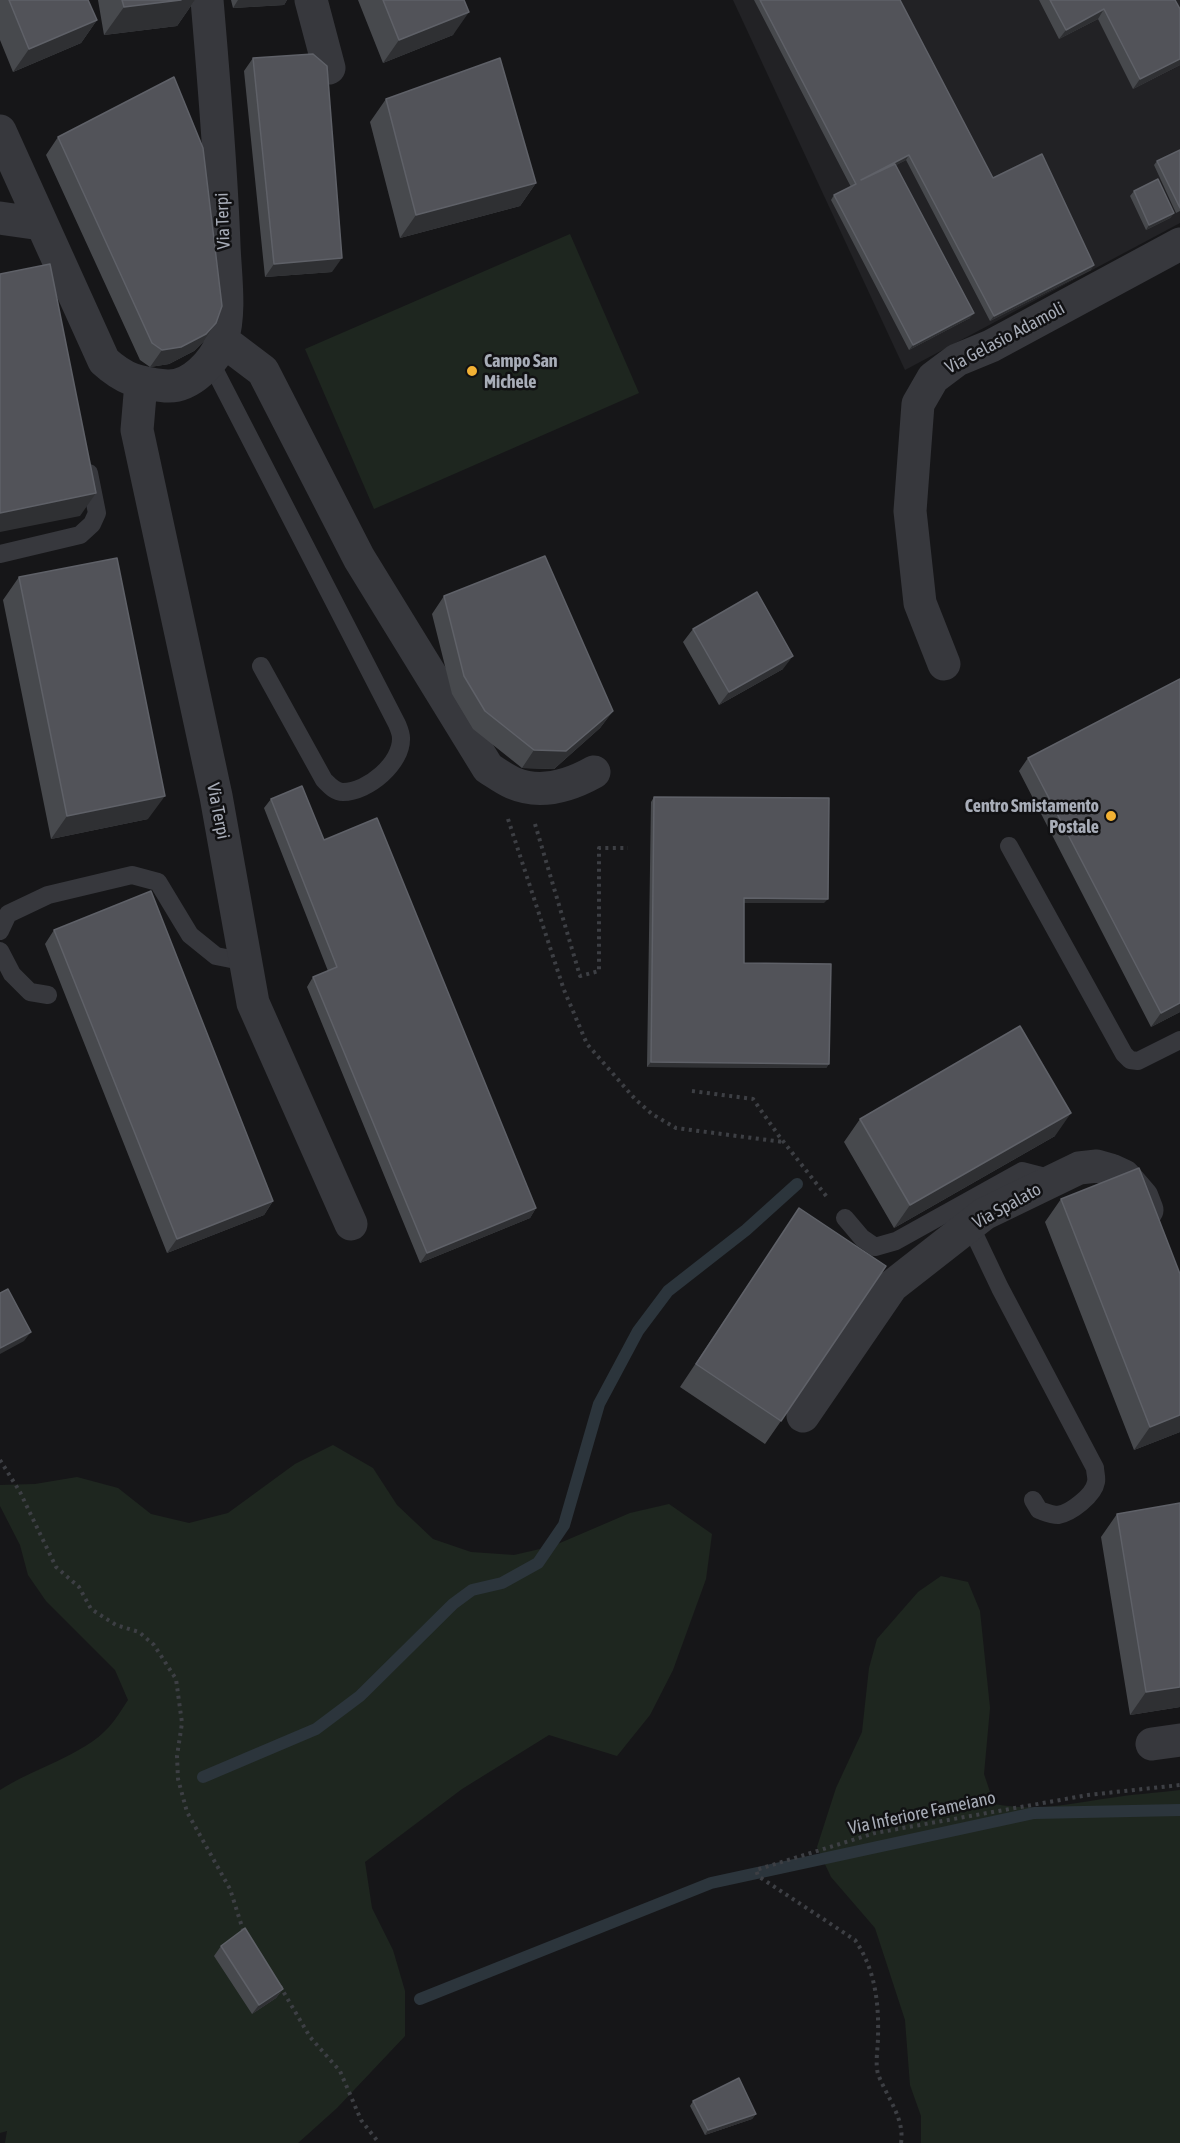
<!DOCTYPE html>
<html>
<head>
<meta charset="utf-8">
<style>
	body { margin:0 }
	canvas { display:block; background:#161618 }
</style>
</head>
<body>
<canvas width="1180" height="2143"></canvas>
<script>
const c = document.querySelector('canvas').getContext('2d');
c.lineJoin = 'round';
function fillPath(path, color) { c.fillStyle = color; c.fill(path, 'evenodd'); }
function trace(path, color, width, dash) { c.strokeStyle = color; c.lineWidth = width; c.lineCap = dash ? 'butt' : 'round'; c.setLineDash(dash || []); c.stroke(path); }
function write(font, color, halo, rows, align = 'center') {
  c.font = font + ' "Asap Condensed",sans-serif'; c.lineWidth = 5; c.setLineDash([]); c.textBaseline = 'middle'; c.strokeStyle = halo; c.fillStyle = color; for (const [text, x, y, turn = 0] of rows) {
    c.save(); c.translate(x, y); c.rotate((+turn || 0) * Math.PI / 180); c.textAlign = isNaN(turn) ? turn : align; if (halo) c.strokeText(text, 0, 0); c.fillText(text, 0, 0); c.restore();
  }
}
const built = new Path2D(`
	M733,0H1180V223L905,370Z`);
const green = new Path2D(`
	M570,234L639,393L374,509L305,349Z
	M333,1445L373,1468L397,1505L433,1539L471,1552L514,1555L553,1546L630,1513L669,1504L712,1534L706,1579L673,1670L650,1715L617,1756L549,1735L462,1789L365,1862L372,1908L393,1950L405,1991V2036L337,2108L298,2143H5L7,2131L0,2133V1790C32,1769 84,1755 109,1727C116,1719 122,1709 128,1700L115,1670L46,1601L28,1575L20,1545L0,1506V1485L35,1484L77,1477L118,1488L151,1514L189,1523L228,1513L295,1464Z
	M941,1576L968,1582L980,1611L990,1708L984,1774L994,1804C1037,1812 1068,1804 1110,1798C1133,1794 1157,1793 1180,1790V2143H921V2116L910,2085L905,2020L875,1928L831,1877L817,1847L836,1788L862,1732L869,1668L877,1639L918,1592Z`);
const stream = new Path2D(`
	M203,1777L316,1729L360,1696L453,1604L472,1590L502,1583L538,1563L564,1525L599,1404L638,1331L668,1291L746,1230L797,1184
	M420,1999L711,1883L1034,1813L1180,1810`);
const path = new Path2D(`
	M508,819L564,990L587,1044L635,1099L652,1114L676,1128L783,1142
	M535,824L580,976L599,971V848H628
	M692,1091L753,1099L779,1136L827,1197
	M0,1460L20,1492L56,1567L79,1587L91,1609L116,1625L139,1632L154,1645L176,1679L182,1723L177,1756L178,1779L187,1812L230,1889L244,1933
	M280,1986L310,2037L340,2071L361,2120L379,2143
	M901,2143C905,2118 886,2096 878,2074C875,2063 878,2048 878,2037C879,2002 875,1969 855,1940L758,1876L756,1870L875,1833L1088,1795L1180,1785`);
const lane = new Path2D(`
	M210,361L397,724C399,729 401,733 401,738C402,763 368,792 343,792C335,792 329,785 324,780L261,666
	M0,554L80,535L92,524L97,513L89,473
	M1009,846L1124,1054L1130,1060L1138,1061L1180,1040
	M0,931L8,914L48,895L132,875L158,882L190,935L216,956L246,962
	M0,951L12,974L30,992L48,995
	M845,1218L862,1238L875,1247L896,1241L1022,1171L1053,1179
	M970,1225L1000,1288L1095,1468C1095,1472 1097,1478 1096,1482C1094,1495 1071,1513 1058,1515C1051,1515 1045,1512 1039,1510L1033,1500`);
const street = new Path2D(`
	M311,0L329,68
	M0,131L104,361C125,380 138,383 166,386C190,388 215,362 222,340C231,313 225,274 224,245C221,163 214,82 207,0
	M0,218L41,224
	M222,340L263,371L359,558L488,768C496,773 504,779 513,783C541,795 569,786 594,772
	M141,383L137,430L216,796L253,1003L351,1224
	M944,664L920,603L910,511L918,404L933,378L957,360L991,346L1180,244
	M803,1416L892,1286L984,1214L1079,1168L1097,1166L1111,1170L1124,1176L1142,1197L1147,1210
	M1152,1744L1180,1740`);
const wall = new Path2D(`
	M0,0H88L97,20L81,43L13,72L0,40Z
	M98,0H195L177,26L104,35Z
	M231,0H287L284,5L233,8Z
	M358,0H464L453,35L383,63Z
	M754,0H900L993,178L1091,270L990,321L906,160L896,165L970,318L909,350L831,200L834,195L851,187Z
	M1039,0H1175L1180,65L1133,89L1098,19L1059,39Z
	M253,58L332,272L265,277L244,71Z
	M386,99L536,183L520,206L400,238L370,122Z
	M58,137L216,323L204,341L194,351L169,364L150,367L140,360L46,155Z
	M1180,150V211L1176,213L1154,165L1157,161Z
	M1134,191L1174,213L1170,218L1146,230L1130,196Z
	M19,577L148,819L51,839L3,600Z
	M444,596L613,711L600,728L554,769L522,768L473,729L452,694L432,614Z
	M693,629L783,669L719,705L683,642Z
	M1180,679V1012L1151,1027L1019,771L1028,758Z
	M654,797L824,903H744V963L829,1064L826,1068L647,1067L651,802Z
	M271,799L324,840L536,1208L530,1218L420,1263L307,987L313,977L328,971L264,808Z
	M54,930L273,1201L264,1215L167,1253L45,944Z
	M860,1119L1055,1136L894,1228L844,1142Z
	M1061,1199L1180,1274V1432L1134,1450L1045,1222Z
	M799,1208L781,1421L765,1444L680,1387Z
	M1117,1514L1180,1707L1130,1715L1101,1537Z
	M221,1946L283,1989L276,1998L252,2014L214,1956Z
	M693,2101L756,2114L752,2119L705,2135L690,2106Z`);
const shadedWall = new Path2D(`
	M181,0H195L177,26L104,35L124,7Z
	M238,0H287L284,5L233,8Z
	M1104,9L1098,19L1059,39L1066,30Z
	M469,12L453,35L383,63L399,40Z
	M97,20L81,43L13,72L29,49Z
	M1180,59V65L1133,89L1140,79Z
	M909,155L906,160L858,185L861,180Z
	M536,183L520,206L400,238L416,215Z
	M1174,213L1170,218L1146,230L1149,225Z
	M342,258L332,272L265,277L274,264Z
	M1094,265L1091,270L990,321L994,316Z
	M974,313L970,318L909,350L913,345Z
	M216,323L204,341L194,351L169,364L150,367L162,350Z
	M96,493L80,516L0,532V513Z
	M793,656L783,669L719,705L729,692Z
	M613,711L600,728L554,769L522,768L534,750Z
	M165,796L148,819L51,839L67,816Z
	M744,898L828,899L824,903H741Z
	M1180,1003V1012L1151,1027L1161,1013Z
	M651,1062L829,1064L826,1068L647,1067Z
	M1071,1113L1055,1136L894,1228L910,1205Z
	M273,1201L264,1215L167,1253L177,1239Z
	M536,1208L530,1218L420,1263L427,1253Z
	M31,1332L24,1341L0,1354V1348Z
	M1180,1415V1432L1134,1450L1150,1427Z
	M1180,1687V1707L1130,1715L1146,1692Z
	M283,1989L276,1998L252,2014L259,2005Z
	M756,2114L752,2119L705,2135L708,2130Z`);
const building = new Path2D(`
	M9,0H88L97,20L29,49Z
	M122,0H181L124,7Z
	M383,0H464L469,12L399,40Z
	M760,0H900L993,178L1042,154L1094,265L994,316L909,155L861,180L895,164L974,313L913,345L834,195L856,184Z
	M1050,0H1175L1180,9V59L1140,79L1104,9L1066,30Z
	M313,54L327,66L342,258L274,264L253,58Z
	M500,58L536,183L416,215L386,99Z
	M174,77L203,148L222,306L216,323L206,334L181,347L162,350L152,343L58,137Z
	M1180,150V208L1157,161Z
	M1158,179L1174,213L1149,225L1134,191Z
	M50,264L96,493L0,513V274Z
	M545,556L613,711L566,751L534,750L485,711L464,676L444,596Z
	M117,558L165,796L67,816L19,577Z
	M757,592L793,656L729,692L693,629Z
	M1180,679V1003L1161,1013L1028,758Z
	M302,786L324,840L377,818L536,1208L427,1253L313,977L337,967L271,799Z
	M654,797L829,798L828,899L744,898V963L831,964L829,1064L651,1062Z
	M151,891L273,1201L177,1239L54,930Z
	M1020,1026L1071,1113L910,1205L860,1119Z
	M1139,1168L1180,1274V1415L1150,1427L1061,1199Z
	M799,1208L886,1266L781,1421L696,1364Z
	M8,1289L31,1332L0,1348V1293Z
	M1180,1503V1687L1146,1692L1117,1514Z
	M245,1928L283,1989L259,2005L221,1946Z
	M739,2078L756,2114L708,2130L693,2101Z`);
const markers = [
	[472,371,6,"#f2b134"],
	[1111,816,6,"#f2b134"]
];
const streetNames = [
	["Via Terpi",223,221,-92],
	["Via Gelasio Adamoli",1005,338,-28],
	["Via Terpi",218,811,79],
	["Via Spalato",1007,1206,-29],
	["Via Inferiore Fameiano",922,1813,-12]
];
const poiNames = [
	["Campo San",484,361],
	["Michele",484,382],
	["Centro Smistamento",1099,806,"right"],
	["Postale",1099,827,"right"]
];
fillPath(built, '#222225');
fillPath(green, '#1e261f');
trace(stream, '#2c353c', 12);
trace(path, '#3d3f44', 4, [3, 4.5]);
trace(lane, '#37383d', 18);
trace(street, '#37383d', 33);
fillPath(wall, '#47494d');
fillPath(shadedWall, '#2f3033');
fillPath(building, '#525359');
trace(building, '#5f6168', 1.5);
for (const [x, y, r, color] of markers) { const dot = new Path2D(); dot.arc(x, y, r, 0, 2 * Math.PI); c.fillStyle = color; c.fill(dot); trace(dot, '#111113', 2); }
write('18px', '#a8adb8', '#111113', streetNames);
write('bold 18px', '#a8adb8', '#111113', poiNames, 'left');
</script>
</body>
</html>
